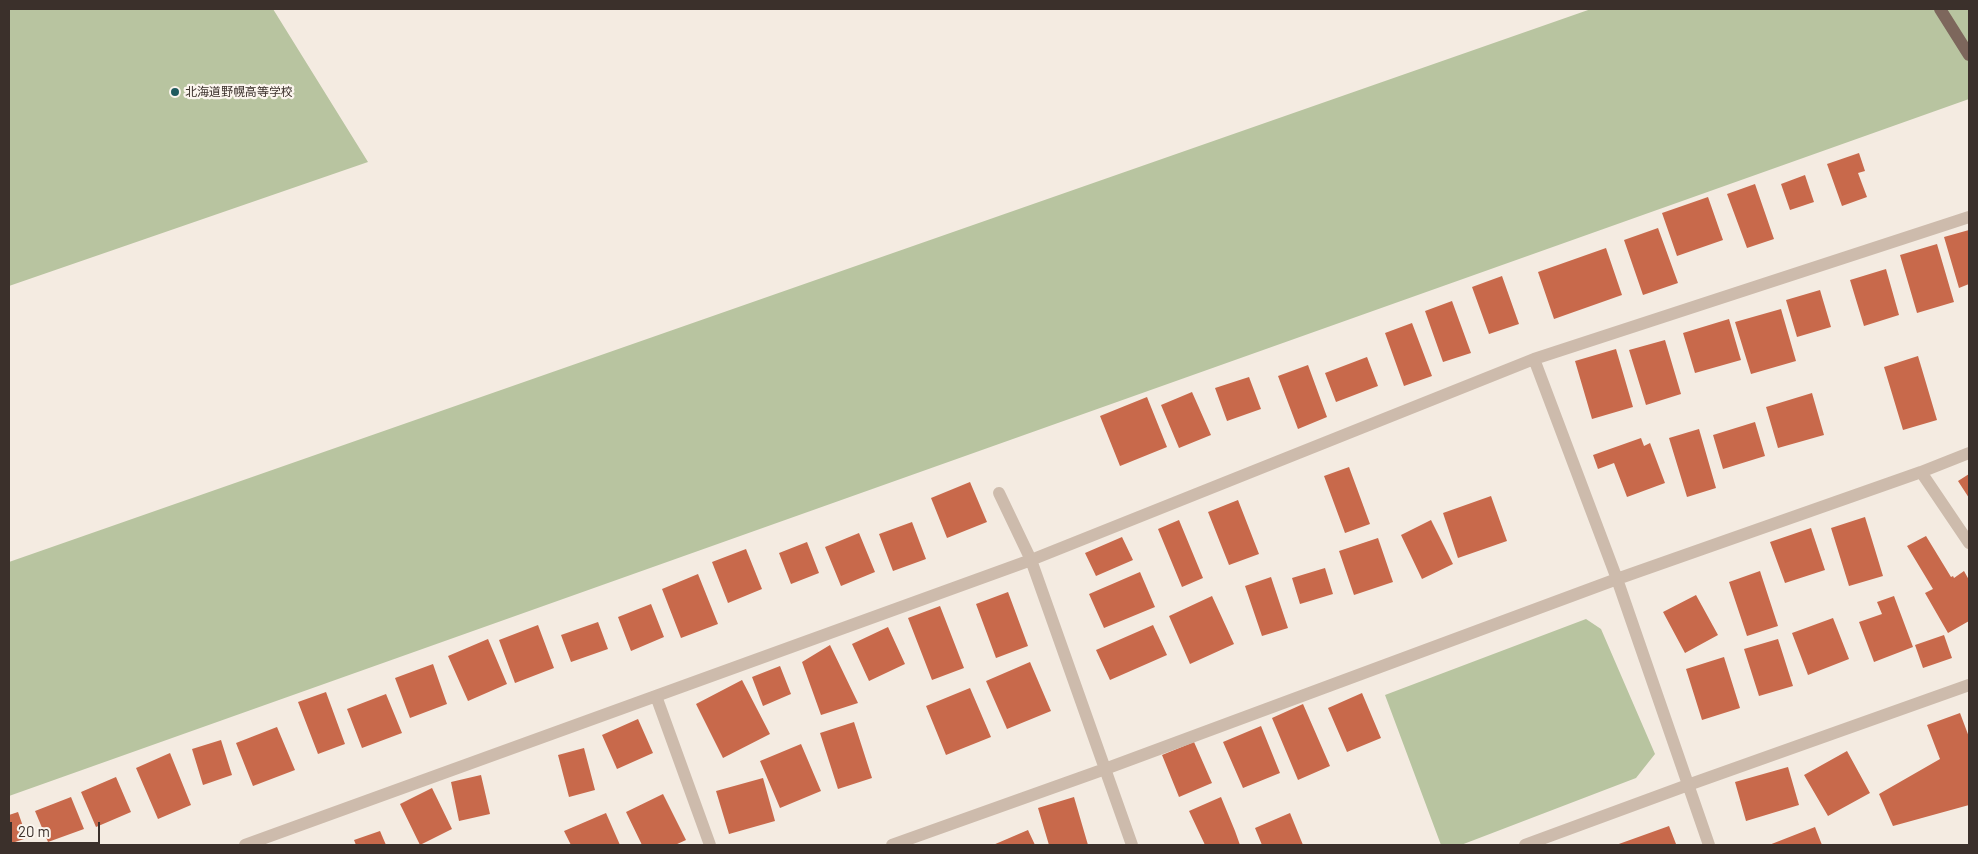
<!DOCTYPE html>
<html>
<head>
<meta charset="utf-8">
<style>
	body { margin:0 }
	#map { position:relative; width:1978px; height:854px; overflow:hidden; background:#f4ebe1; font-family:Barlow,sans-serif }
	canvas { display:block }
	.frame { position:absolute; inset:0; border:10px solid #3b302b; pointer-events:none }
	.scale { position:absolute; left:10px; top:822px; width:90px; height:22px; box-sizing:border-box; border:2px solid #3b302b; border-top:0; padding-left:6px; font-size:15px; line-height:18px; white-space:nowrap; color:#3b302b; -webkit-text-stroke:4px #fbf5ee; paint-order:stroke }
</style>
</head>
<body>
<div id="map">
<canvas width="1978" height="854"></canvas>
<div class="frame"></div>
<div class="scale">20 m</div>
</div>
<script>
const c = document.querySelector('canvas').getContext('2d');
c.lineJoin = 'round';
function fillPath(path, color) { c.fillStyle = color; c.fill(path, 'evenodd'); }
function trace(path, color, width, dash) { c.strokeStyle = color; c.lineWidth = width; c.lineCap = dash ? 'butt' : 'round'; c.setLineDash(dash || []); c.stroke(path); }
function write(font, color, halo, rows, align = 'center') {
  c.font = font + ' Barlow,"Noto Sans JP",sans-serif'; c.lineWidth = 4.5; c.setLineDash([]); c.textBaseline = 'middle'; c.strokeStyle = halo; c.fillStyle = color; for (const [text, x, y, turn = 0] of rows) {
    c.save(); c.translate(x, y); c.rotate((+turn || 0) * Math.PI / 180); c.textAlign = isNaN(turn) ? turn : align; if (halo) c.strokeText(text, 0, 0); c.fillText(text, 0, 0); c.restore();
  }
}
const green = new Path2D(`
	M9,9H273L368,162L9,286Z
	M1591,9H1969V99L9,796V562Z
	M1586,619L1601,629L1655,754L1636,778L1461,845H1441L1385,695Z`);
const building = new Path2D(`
	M1859,153L1865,171L1858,173L1867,197L1842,206L1827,164Z
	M1805,175L1814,202L1790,210L1781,184Z
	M1755,184L1774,239L1747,248L1727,194Z
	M1708,197L1723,240L1677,256L1662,213Z
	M1658,228L1678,283L1643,295L1624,240Z
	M1969,230V284L1959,288L1944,237Z
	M1937,244L1954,302L1917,313L1900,255Z
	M1606,248L1622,295L1554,319L1538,272Z
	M1886,269L1899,315L1864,326L1850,280Z
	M1502,276L1519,324L1489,334L1472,287Z
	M1820,290L1831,327L1797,337L1786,300Z
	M1452,301L1471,353L1443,362L1425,311Z
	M1781,309L1796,361L1751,374L1735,322Z
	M1729,319L1741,360L1695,373L1683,333Z
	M1412,323L1432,376L1404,386L1385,333Z
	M1665,340L1681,394L1646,405L1629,350Z
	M1616,349L1633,407L1592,419L1575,361Z
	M1918,356L1937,420L1903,430L1884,367Z
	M1367,357L1378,386L1336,402L1325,373Z
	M1308,365L1327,417L1298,429L1278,376Z
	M1249,377L1261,409L1227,421L1215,388Z
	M1192,392L1211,435L1179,448L1161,405Z
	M1812,393L1824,435L1778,448L1766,407Z
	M1147,397L1167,447L1120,466L1100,416Z
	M1755,422L1765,456L1723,469L1713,435Z
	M1699,429L1716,488L1687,497L1669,438Z
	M1641,438L1644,446L1650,443L1665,483L1627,497L1614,463L1598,469L1593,455Z
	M1349,467L1370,524L1345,533L1324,476Z
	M1969,474V498L1958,481Z
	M970,482L987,522L947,538L931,498Z
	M1491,496L1507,541L1458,558L1443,513Z
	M1238,500L1259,554L1229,565L1208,512Z
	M1865,517L1883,576L1849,586L1831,528Z
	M1179,520L1203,578L1182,587L1158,529Z
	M1431,520L1453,564L1422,579L1401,535Z
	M912,522L926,559L893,571L879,534Z
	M1811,528L1825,570L1785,583L1770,542Z
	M859,533L875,572L841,586L825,547Z
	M1926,536L1951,577L1953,576L1954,578L1964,571L1969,580V621L1948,633L1925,593L1933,589L1907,546Z
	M1122,537L1133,560L1096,576L1085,553Z
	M1378,538L1393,582L1354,595L1339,551Z
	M807,542L819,573L791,584L779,553Z
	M746,549L762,589L728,603L712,562Z
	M1325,568L1333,594L1300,604L1292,578Z
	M1760,571L1778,626L1747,636L1729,582Z
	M1140,572L1155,607L1104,628L1089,594Z
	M698,574L718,624L681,638L662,589Z
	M1271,577L1288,628L1262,636L1245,586Z
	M1008,592L1028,646L996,658L976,604Z
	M1696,595L1718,635L1685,653L1663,612Z
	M1212,596L1234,644L1190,664L1169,616Z
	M1894,596L1913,647L1874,662L1859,622L1882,614L1877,602Z
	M651,604L664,637L631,651L618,617Z
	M940,606L964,668L932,680L908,618Z
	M1833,618L1849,659L1808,675L1792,633Z
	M598,622L608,649L571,662L561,635Z
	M538,625L554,668L515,683L499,640Z
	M1153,625L1167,655L1110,680L1096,650Z
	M888,627L905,664L869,681L852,644Z
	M1944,635L1952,658L1923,668L1915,645Z
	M488,639L507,684L468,701L448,656Z
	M1778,639L1793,686L1759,696L1744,649Z
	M830,645L858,703L821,715L802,662Z
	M1724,657L1740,708L1702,720L1686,669Z
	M1030,662L1051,711L1007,729L986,681Z
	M433,664L447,704L410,718L395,678Z
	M780,666L791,694L763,706L752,677Z
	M742,680L770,734L723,758L696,704Z
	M970,688L991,737L946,755L926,706Z
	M326,692L345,744L318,754L298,702Z
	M1362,693L1381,738L1347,752L1328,708Z
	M386,694L402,733L362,748L347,709Z
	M1303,704L1330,766L1298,780L1272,718Z
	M1960,713L1969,737V805L1893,826L1879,794L1940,759L1927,725Z
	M638,719L653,753L617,769L602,735Z
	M854,722L872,778L838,789L820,733Z
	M1261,726L1280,773L1243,788L1223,742Z
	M277,727L295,770L253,786L236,743Z
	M221,740L232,775L203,785L192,749Z
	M1194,742L1212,783L1179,797L1162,755Z
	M801,744L821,791L780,808L760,761Z
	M584,748L595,790L569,797L558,755Z
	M1847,751L1870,793L1828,816L1804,775Z
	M170,753L191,805L158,819L136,768Z
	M1788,767L1799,805L1746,821L1735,782Z
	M481,775L490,814L459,821L451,782Z
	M116,777L131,812L96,827L81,792Z
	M763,778L775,821L729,834L716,791Z
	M432,788L452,829L420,845L400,804Z
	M663,794L686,840L675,845H642L626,812Z
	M71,797L84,829L48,842L35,811Z
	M1074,797L1088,845H1049L1038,808Z
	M1221,797L1235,831L1240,845H1205L1189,811Z
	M18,812L27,838L9,844V815Z
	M606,813L620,845H571L564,831Z
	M1290,813L1303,845H1262L1255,828Z
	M1669,826L1676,844L1616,845Z
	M1815,827L1822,845H1769Z
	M1028,830L1035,845H993Z
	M380,831L386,845H356L354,840Z`);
const minor = new Path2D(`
	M1534,359L1617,579L1709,845
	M1921,472L1969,543
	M999,493L1031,560L1132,845
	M656,696L710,845
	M245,845L1031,560L1534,359L1969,217
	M892,845L1105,769L1617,579L1921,472L1969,453
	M1525,845L1688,785L1969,685`);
const primary = new Path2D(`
	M1940,9L1969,55`);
const markers = [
	[175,92,5,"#1f5a5e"]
];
const poiNames = [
	["北海道野幌高等学校",185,92]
];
fillPath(green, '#b8c4a0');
fillPath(building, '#c8694b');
trace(minor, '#cdbbac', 12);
trace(primary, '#7d675c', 12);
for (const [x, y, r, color] of markers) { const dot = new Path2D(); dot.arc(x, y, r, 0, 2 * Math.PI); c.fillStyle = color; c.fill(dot); trace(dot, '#fbf5ee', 2); }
write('12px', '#3b302b', '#fbf5ee', poiNames, 'left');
</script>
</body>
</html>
